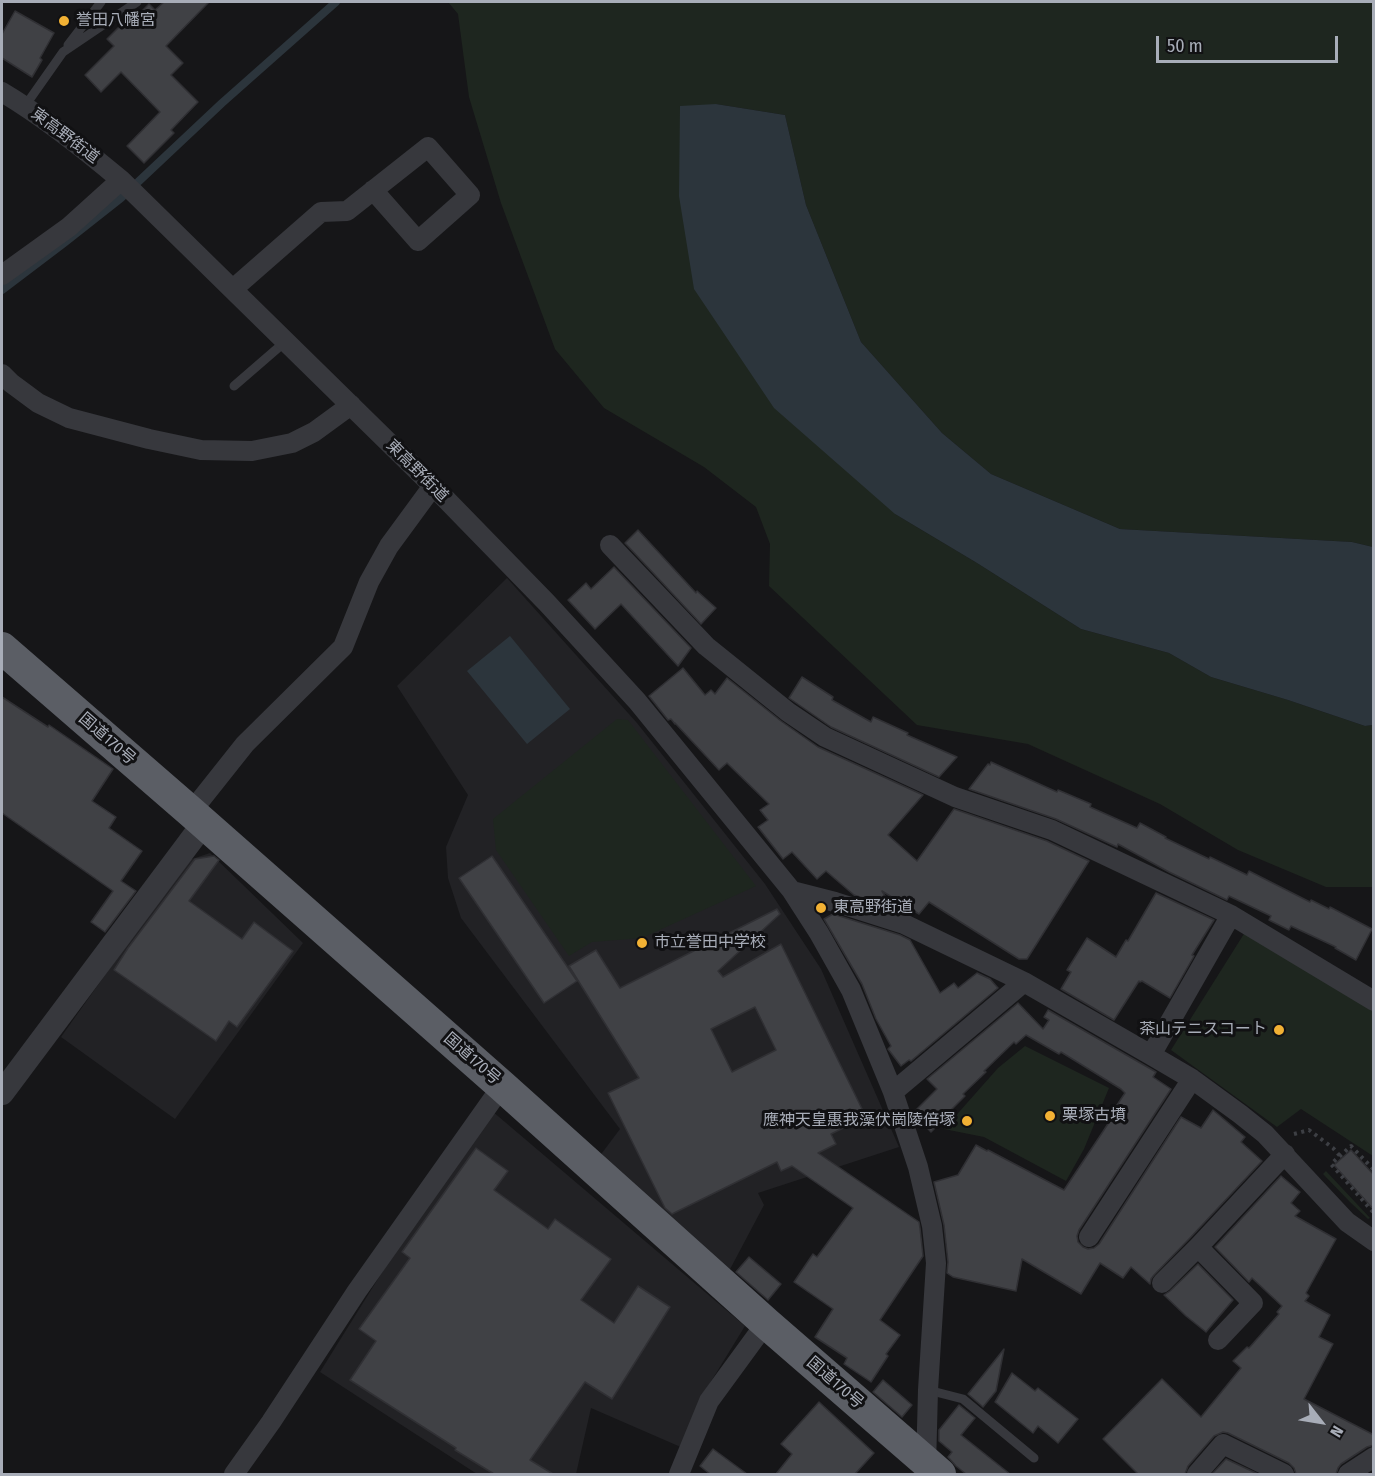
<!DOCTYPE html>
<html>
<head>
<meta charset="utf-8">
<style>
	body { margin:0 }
	#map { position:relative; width:1375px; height:1476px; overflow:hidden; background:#161618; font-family:"Fira Sans Condensed",sans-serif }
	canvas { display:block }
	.frame { position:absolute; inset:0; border:3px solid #a8adb8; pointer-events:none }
	.north { position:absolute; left:1291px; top:1392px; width:60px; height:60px; -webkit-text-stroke:4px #111113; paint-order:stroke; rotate:121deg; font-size:16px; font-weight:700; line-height:24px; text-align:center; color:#a8adb8 }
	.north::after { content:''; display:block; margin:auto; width:21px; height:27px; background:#a8adb8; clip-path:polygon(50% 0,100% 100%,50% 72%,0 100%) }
	.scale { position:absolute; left:1156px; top:36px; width:182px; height:27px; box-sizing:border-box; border:3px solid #a8adb8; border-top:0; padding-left:8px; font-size:18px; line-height:21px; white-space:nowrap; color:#a8adb8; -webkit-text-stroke:4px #111113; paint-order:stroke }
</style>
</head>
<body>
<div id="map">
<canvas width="1375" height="1476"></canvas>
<div class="frame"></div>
<div class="north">N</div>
<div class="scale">50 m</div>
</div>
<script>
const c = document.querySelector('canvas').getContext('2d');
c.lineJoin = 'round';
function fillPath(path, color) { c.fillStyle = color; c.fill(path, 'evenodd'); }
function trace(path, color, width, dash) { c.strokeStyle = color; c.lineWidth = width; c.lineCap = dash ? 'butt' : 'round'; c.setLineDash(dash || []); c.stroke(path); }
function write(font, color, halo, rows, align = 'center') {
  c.font = font + ' "Fira Sans Condensed","Noto Sans JP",sans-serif'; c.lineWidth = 6; c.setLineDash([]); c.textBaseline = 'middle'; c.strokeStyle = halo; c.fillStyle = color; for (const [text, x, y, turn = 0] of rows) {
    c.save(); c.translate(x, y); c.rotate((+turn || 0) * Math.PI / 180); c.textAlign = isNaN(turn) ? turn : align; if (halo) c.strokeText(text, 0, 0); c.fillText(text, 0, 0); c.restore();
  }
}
const built = new Path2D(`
	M507,578L637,723L765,884L821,969L899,1147L758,1193L764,1205L728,1273L599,1157L620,1129L461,918L448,878L446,847L468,795L397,686Z
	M210,853L303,943L175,1119L61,1037L186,861Z
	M492,1111L745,1326L702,1396L683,1448L591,1408L576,1474H477L320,1372L386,1266Z`);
const green = new Path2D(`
	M448,2H1373V547L1352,542L1120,529L991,474L942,433L861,342L806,205L785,115L716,104L895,514L977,563L1081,629L1169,653L1211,677L1288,700L1365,726L1373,725V887H1326L1238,850L1160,804L1028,744L917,725L769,586L770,544L756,507L704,467L604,408L555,349L501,203L469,97L458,14Z
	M617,719L628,720L756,886L642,938L592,942L569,956L496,850L493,819Z
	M1247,929L1373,1010V1156L1301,1109L1277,1127L1171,1050Z
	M1025,1046L1109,1088L1084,1149L1066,1181L984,1137L944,1129L998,1068Z
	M1326,1171L1370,1218L1368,1219L1350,1202L1323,1174Z`);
const water = new Path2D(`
	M716,104L785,115L806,205L861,342L942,433L991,474L1120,529L1352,542L1373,547V725L1365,726L1288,700L1211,677L1169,653L1081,629L977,563L895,514L774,408L694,289L679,196L680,106Z
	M510,636L570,709L527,744L467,671Z`);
const stream = new Path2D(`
	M2,290L64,243L121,198L222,103L336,2`);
const building = new Path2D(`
	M164,2H209L166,46L183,63L171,75L198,102L171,130L174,133L144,163L127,146L160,112L121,72L101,92L85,75L114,46L107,39L134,12L136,11L139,14L149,4L155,10Z
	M15,11L54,33L40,58L42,60L32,77L2,58V34Z
	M638,530L696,593L697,591L716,608L701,624L625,543Z
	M614,567L691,648L678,666L621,604L595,629L568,600L586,583L591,589Z
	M683,668L705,695L711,690L715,694L727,678L781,721L818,747L923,795L888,835L917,861L954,809L1047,841L1089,861L1027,959H1019L929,902L919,914L882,891L892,908L854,895L826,871L817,879L792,852L783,859L758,827L768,820L760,810L769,804L727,763L719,770L675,723V724L671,719L668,720L649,696Z
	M802,677L833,697L832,700L871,722L873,717L908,733L907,735L957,757L939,777L831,727L789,698Z
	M2,697L48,727L49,725L113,769L92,801L116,817L109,828L142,851L121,881L136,891L105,932L91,922L113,891L2,813Z
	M991,762L1057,792L1058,790L1091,804L1090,807L1137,828L1140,823L1166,837L1165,838L1209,859L1210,857L1247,875L1249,871L1310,902L1311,900L1329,909L1330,907L1372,929L1356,960L1335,948L1336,947L1291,926L1289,930L1269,920L1271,916L1229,896L1227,900L1169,872L1118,844L1117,847L1056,819L969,789L988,764L990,765Z
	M214,856L219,860L189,901L242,939L254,922L293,951L237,1027L229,1021L216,1041L114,970L128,948L195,859Z
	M492,856L577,981L544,1003L459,878Z
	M1156,893L1214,920L1192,955L1194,956L1170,998L1142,981L1140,982L1139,981L1114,1020L1061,989L1071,972L1067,970L1087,938L1116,957L1126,940L1128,941Z
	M777,909L780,914L718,971L723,977L781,944L866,1117L831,1134L836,1144L818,1153L919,1222L920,1228L923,1256L880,1320L900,1335L886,1354L888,1356L871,1382L844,1364L847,1358L815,1337L833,1309L794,1282L813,1254L817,1257L853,1208L792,1166L781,1171L777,1162L672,1214L665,1208L608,1093L639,1078L569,966L596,950L620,988ZM755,1007L776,1050L732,1072L711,1029Z
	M833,914L900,935L910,940L940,993L954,983L958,988L977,973L990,979L998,988L911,1061L909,1060L901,1066L888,1049L891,1046L876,1019L862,984L824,919Z
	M1018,1003L1043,1029L1049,1020L1044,1017L1048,1010L1156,1072L1153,1077L1171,1089L1079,1230L1077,1236L1078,1242L1083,1247L1088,1249L1094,1248L1099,1244L1181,1117L1201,1128L1213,1110L1245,1137L1241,1142L1262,1161L1189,1239L1154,1275L1151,1279L1150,1284L1131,1267L1123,1278L1100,1263L1081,1294L1022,1259L1016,1291L953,1277L947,1273L948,1262L944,1225L934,1182L958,1175L976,1145L987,1151L988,1150L1064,1190L1102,1133L1115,1113L1113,1111L1125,1093L1121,1089L1061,1052L1059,1054L1026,1035L1016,1044L1014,1042L984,1071L986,1072L963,1094L965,1096L944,1117L945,1118L931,1132L913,1113L937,1089L927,1079Z
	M476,1148L508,1171L494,1190L548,1229L555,1219L611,1259L581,1300L614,1323L638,1286L670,1307L612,1399L585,1382L530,1460L553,1474H494L455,1450L456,1448L350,1380L376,1341L359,1329L410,1258L402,1252Z
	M1351,1150L1374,1175V1210L1334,1165Z
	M1281,1176L1300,1192L1291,1203L1300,1211L1295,1216L1336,1239L1306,1293L1309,1296L1305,1301L1330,1315L1319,1337L1333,1344L1304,1399L1374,1435V1445L1367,1447L1341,1464L1338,1468L1336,1474H1296L1294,1468L1289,1463L1228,1433L1223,1432L1214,1436L1188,1466L1185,1474H1138L1103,1439L1162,1379L1201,1417L1241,1368L1233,1361L1247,1347L1249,1348L1279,1314L1277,1312L1282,1306L1252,1278L1249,1282L1215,1247Z
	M749,1257L781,1284L768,1300L736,1272Z
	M1198,1264L1233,1300L1206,1332L1186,1316L1164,1295L1170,1291Z
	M1004,1349L996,1391L983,1407L968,1394Z
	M1012,1373L1035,1391L1038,1388L1078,1419L1058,1443L1038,1426L1033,1433L995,1402Z
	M883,1380L912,1405L902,1417L873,1392Z
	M819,1402L874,1453L855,1474H776L792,1454L781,1444Z
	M959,1405L975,1418L961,1435L1010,1474H966L956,1466L948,1457L952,1452L939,1441V1430Z
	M713,1449L747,1474H710L700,1466Z
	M1226,1459L1258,1474H1212Z`);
const path = new Path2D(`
	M1294,1134L1309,1130L1333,1148L1340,1156
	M1373,1212L1331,1164L1351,1146L1374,1170`);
const service = new Path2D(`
	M68,45L101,2
	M25,106L63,52L137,2
	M234,386L286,341
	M928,1390L963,1399L1034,1458`);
const minor = new Path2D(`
	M2,92C44,117 83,148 121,180L433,486L547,603L637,701L792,891L819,933L851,990L893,1092L918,1167L932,1226L936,1263L928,1390L926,1467
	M2,275L69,227L121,180
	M233,289L321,212L347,211L428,147L470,195L418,241L373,190
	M2,374L11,383L38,403L69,418L149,439L201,450L252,451L292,443L314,432L351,405
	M610,545L706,646L788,712L825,737L955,797L1052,830L1231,915L1374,1001
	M191,812L245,744L343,647L369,582L389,546L433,486
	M792,891L835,902L904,924L1024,982L1151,1055L1192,1079L1240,1114L1265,1134L1347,1222L1374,1241
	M1151,1055L1231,915
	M893,1092L1024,982
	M1089,1237L1192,1079
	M1198,1247L1253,1303L1218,1340
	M1162,1283L1198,1247L1285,1154
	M234,1474L271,1422L357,1291L502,1086
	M679,1474L709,1401L766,1323
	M1197,1474L1223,1444L1284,1474
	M1348,1474L1374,1457`);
const tertiary = new Path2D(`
	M2,1093L204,823`);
const trunk = new Path2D(`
	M2,648L191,812L502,1086L766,1323L940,1474`);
const markers = [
	[64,21,6,"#f2b134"],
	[821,908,6,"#f2b134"],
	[642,943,6,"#f2b134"],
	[1279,1030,6,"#f2b134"],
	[1050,1116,6,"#f2b134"],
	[967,1121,6,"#f2b134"]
];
const poiNames = [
	["誉田八幡宮",76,21],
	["東高野街道",833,908],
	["市立誉田中学校",654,943],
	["茶山テニスコート",1267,1030,"right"],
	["栗塚古墳",1062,1116],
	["應神天皇惠我藻伏崗陵倍塚",955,1121,"right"]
];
const streetNames = [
	["東高野街道",65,136,37],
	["東高野街道",417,471,45],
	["国道170号",107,739,41],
	["国道170号",472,1059,41],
	["国道170号",835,1383,41]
];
fillPath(built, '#222225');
fillPath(green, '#1e261f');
fillPath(water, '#2c353c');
trace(stream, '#2c353c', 8);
fillPath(building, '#404145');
trace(building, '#303034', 1.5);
trace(path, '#3d3f44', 4, [3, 4.5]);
trace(service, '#37383d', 9);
trace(minor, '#37383d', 20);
trace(tertiary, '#37383d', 24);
trace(trunk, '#5b5e65', 32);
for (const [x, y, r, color] of markers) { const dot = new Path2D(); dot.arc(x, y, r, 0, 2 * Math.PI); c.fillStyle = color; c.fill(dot); trace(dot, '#111113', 2); }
write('16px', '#a8adb8', '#111113', poiNames, 'left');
write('16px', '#a8adb8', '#111113', streetNames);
</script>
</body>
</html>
